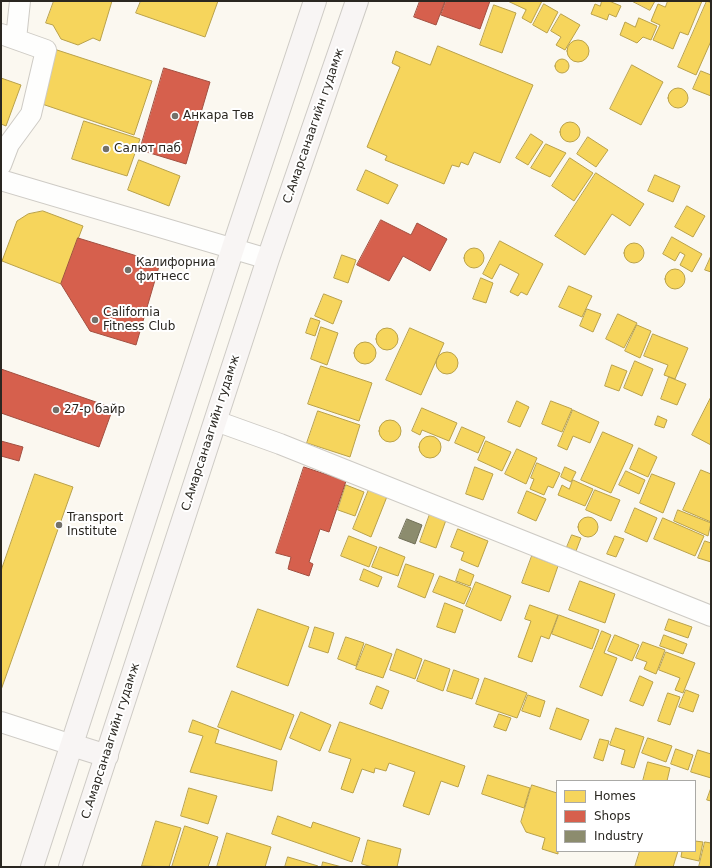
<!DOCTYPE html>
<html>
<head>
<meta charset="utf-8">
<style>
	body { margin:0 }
	#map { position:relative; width:712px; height:868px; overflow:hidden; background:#fbf8f0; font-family:"DejaVu Sans",sans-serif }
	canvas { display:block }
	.frame { position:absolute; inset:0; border:2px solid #2a2721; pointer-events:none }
	.legend { position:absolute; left:556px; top:780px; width:140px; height:72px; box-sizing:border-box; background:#fff; border:1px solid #aaa9a6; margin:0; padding:5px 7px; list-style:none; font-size:12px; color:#2a2721 }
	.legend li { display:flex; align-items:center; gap:8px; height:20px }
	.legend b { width:20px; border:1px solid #aaa9a6 }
</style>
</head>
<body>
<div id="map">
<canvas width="712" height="868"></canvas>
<div class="frame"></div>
<ul class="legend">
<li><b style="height:11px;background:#f6d55c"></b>Homes</li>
<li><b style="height:11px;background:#d6604d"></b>Shops</li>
<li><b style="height:11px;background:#8c8c6e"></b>Industry</li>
</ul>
</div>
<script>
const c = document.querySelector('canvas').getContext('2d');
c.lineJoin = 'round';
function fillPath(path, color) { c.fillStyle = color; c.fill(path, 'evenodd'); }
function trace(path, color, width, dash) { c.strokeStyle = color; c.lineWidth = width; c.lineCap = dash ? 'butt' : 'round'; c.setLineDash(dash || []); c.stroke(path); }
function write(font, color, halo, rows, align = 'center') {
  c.font = font + ' "DejaVu Sans",sans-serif'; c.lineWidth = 4; c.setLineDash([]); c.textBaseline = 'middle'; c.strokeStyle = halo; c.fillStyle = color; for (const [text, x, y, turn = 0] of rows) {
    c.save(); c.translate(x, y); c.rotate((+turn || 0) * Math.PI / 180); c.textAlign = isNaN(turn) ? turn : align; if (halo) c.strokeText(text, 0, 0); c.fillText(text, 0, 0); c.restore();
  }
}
const homes = new Path2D(`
	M54,1H112L100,41L93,38L78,45L61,39L53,25L46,23Z
	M141,1H218L205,37L136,13Z
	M508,1H542L531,23L522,18L526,10Z
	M602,1H609L621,6L616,17L609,14L607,20L591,14L595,4L600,6Z
	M632,1H655L650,10Z
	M668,1H702L688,35L680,32L673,49L653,40L660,25L651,21L658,4L665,7Z
	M707,1L711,3V41L696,75L678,67Z
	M544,4L558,12L547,33L533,25Z
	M494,5L516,13L502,53L480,45Z
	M561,14L580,25L565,50L556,45L561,37L551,31Z
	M639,18L657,26L651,40L643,37L637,43L620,35L625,22L635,27Z
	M567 51a11 11 0 1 1 22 0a11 11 0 1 1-22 0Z
	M438,46L533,85L500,163L474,152L468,165L461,162L459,167L452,165L444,184L385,160L387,156L367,147L400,67L392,63L396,51L430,65Z
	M54,49L152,81L134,135L36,102Z
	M555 66a7 7 0 1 1 14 0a7 7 0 1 1-14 0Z
	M632,65L663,82L641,125L610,109Z
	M701,71L711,75V96L693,89Z
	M1,78L21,85L6,126L1,124Z
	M668 98a10 10 0 1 1 20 0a10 10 0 1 1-20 0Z
	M84,121L140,139L127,176L72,159Z
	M560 132a10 10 0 1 1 20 0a10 10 0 1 1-20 0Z
	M531,134L543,142L528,165L516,158Z
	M588,137L608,150L596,167L577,154Z
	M546,144L566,153L550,177L531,168Z
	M570,158L593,173L574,201L552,186Z
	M139,160L180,176L169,206L128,190Z
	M366,170L398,185L388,204L357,190Z
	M596,173L644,204L630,226L612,214L585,255L555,236Z
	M655,175L680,186L673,202L648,191Z
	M687,206L705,216L693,237L675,227Z
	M43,211L83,226L61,284L2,261L17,221L28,214Z
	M672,237L702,254L692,272L680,265L685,255L680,252L675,261L663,254Z
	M500,241L543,264L527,295L521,292L518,296L510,292L519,274L500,264L492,279L483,274Z
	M624 253a10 10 0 1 1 20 0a10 10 0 1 1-20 0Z
	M464 258a10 10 0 1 1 20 0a10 10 0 1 1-20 0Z
	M342,255L356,260L348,283L334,278Z
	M711,256V272L705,270Z
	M665 279a10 10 0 1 1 20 0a10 10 0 1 1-20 0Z
	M481,278L493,283L486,303L473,299Z
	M569,286L592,296L582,317L559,307Z
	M324,294L342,301L333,324L315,316Z
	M587,309L601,314L593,332L580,326Z
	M618,314L637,323L624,348L606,339Z
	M311,318L320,321L315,336L306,333Z
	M637,325L651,331L640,358L625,351Z
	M321,327L338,333L327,365L311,359Z
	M410,328L444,343L421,395L386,380Z
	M376 339a11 11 0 1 1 22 0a11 11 0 1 1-22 0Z
	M653,334L688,348L675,379L664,375L668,365L644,356Z
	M354 353a11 11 0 1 1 22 0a11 11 0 1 1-22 0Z
	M436 363a11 11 0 1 1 22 0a11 11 0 1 1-22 0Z
	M635,361L653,369L642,396L624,388Z
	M612,365L627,371L619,391L605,386Z
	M321,366L372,383L359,421L308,404Z
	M669,377L686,384L677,405L661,399Z
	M711,397V445L692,435Z
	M517,401L529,407L520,427L508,422Z
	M551,401L572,409L562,432L542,424Z
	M422,408L457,423L449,441L422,430L420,435L412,431Z
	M573,410L599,422L590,443L573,436L567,450L558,446Z
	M318,411L360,425L350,457L307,443Z
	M658,416L667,420L664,428L655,425Z
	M379 431a11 11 0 1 1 22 0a11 11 0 1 1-22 0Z
	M462,427L485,437L478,453L455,443Z
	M603,432L633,445L611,493L581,480Z
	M419 447a11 11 0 1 1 22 0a11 11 0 1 1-22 0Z
	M486,441L511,452L502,471L478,460Z
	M639,448L657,457L648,477L630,469Z
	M517,449L537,458L526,484L505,474Z
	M537,463L560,473L553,488L548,486L544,495L530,489L534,479L531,478Z
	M475,467L493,474L483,500L466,494Z
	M565,467L576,472L571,482L561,477Z
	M701,470L711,474V522L683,510Z
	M626,471L645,480L639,494L619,485Z
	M35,474L73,487L1,690V571Z
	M652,474L675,483L663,513L640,503Z
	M573,480L593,489L585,506L558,495L562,485L569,489Z
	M346,485L364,492L355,516L338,510Z
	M370,487L388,494L371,537L353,529Z
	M595,490L620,500L611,521L586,510Z
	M527,491L546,499L536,521L518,513Z
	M635,508L657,518L647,542L625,532Z
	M678,510L711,523L708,536L674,521Z
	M430,514L446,520L436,548L420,542Z
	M578 527a10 10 0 1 1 20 0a10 10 0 1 1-20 0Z
	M663,518L704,536L695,556L654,539Z
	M458,529L488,541L478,567L461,560L464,552L451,547Z
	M572,535L581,538L576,551L567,547Z
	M349,536L377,547L369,567L341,556Z
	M615,536L624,539L616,557L607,554Z
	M705,541L711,543V562L698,558Z
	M380,547L405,557L398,576L372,567Z
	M532,556L558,566L549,592L522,583Z
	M406,564L434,574L425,598L398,587Z
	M364,569L382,577L378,587L360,580Z
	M460,569L474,575L470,586L456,581Z
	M440,576L471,588L464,604L433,592Z
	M580,581L615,594L605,623L569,610Z
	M476,582L511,596L501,621L466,606Z
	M445,603L463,610L455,633L437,627Z
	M530,605L558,615L549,639L541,636L532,662L518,657L531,621L525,619Z
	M258,609L309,627L288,686L237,667Z
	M559,615L599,630L592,649L552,634Z
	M669,619L692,627L688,638L665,630Z
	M315,627L334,633L328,653L309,647Z
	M602,631L611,635L604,653L617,658L602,696L580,687Z
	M615,635L639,645L632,661L608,651Z
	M664,635L687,644L683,654L660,646Z
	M346,637L364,643L356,666L338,659Z
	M643,642L665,650L656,674L644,669L647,662L636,658Z
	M366,644L392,654L383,678L356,669Z
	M397,649L422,659L415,679L390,670Z
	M666,652L695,663L683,693L675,690L680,678L659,670Z
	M425,660L450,669L443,691L417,681Z
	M454,670L479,679L472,699L447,691Z
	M640,676L653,682L643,706L630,701Z
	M485,678L527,693L517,718L476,704Z
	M377,686L389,691L382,709L370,704Z
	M686,690L699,695L693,712L679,707Z
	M232,691L294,715L281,750L218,727Z
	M668,693L680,697L670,725L658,721Z
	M528,695L545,701L540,717L522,711Z
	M557,708L589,720L581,740L550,729Z
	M301,712L331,725L320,751L290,738Z
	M499,714L511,718L506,731L494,727Z
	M193,720L219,730L215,743L277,761L272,791L190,772L203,736L189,732Z
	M340,722L465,766L458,787L441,781L429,815L403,806L415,772L389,763L386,771L375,768L374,773L362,769L353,793L341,789L351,759L329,752Z
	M616,728L644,737L634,768L621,764L625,750L610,745Z
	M648,738L672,746L666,762L642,753Z
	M600,739L609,741L603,761L594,758Z
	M676,749L693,755L688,770L671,764Z
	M698,750L711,754V778L691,772Z
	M648,762L670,768L667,781H643Z
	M488,775L530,788L524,808L482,794Z
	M532,785L557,793L558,854L542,849L545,838L526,832L521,822Z
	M189,788L217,796L208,824L181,816Z
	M711,788V801L707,800Z
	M278,816L311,828L313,822L360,838L352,862L272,834Z
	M156,821L181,828L169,867L142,866Z
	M185,826L218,837L208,867H172Z
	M227,833L271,847L265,867H217Z
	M368,840L401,849L397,867H372L362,864Z
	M695,841L703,842L699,861L681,857L682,851H695Z
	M705,842L711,843V867H699Z
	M640,851H678L673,867H635Z
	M288,857L318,866L317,867H285Z
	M323,862L342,867H322Z`);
const shops = new Path2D(`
	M420,1H445L436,25L414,17Z
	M446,1H490L480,29L441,15Z
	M164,68L210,82L186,164L140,150Z
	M381,220L411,235L417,223L447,239L430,271L403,256L389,281L357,265Z
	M78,238L160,263L136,345L90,331L61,284Z
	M1,369L113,408L99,447L1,413Z
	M1,441L23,447L19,461L1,456Z
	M304,467L346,481L329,532L320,529L309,562L313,564L309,576L288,569L291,557L276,553Z`);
const industry = new Path2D(`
	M407,519L422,525L415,544L399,538Z`);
const minor = new Path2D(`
	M1,34L46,50L31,114L9,144L1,165
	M16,39L20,1
	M1,180L268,259
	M216,421L280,444L711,616
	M1,722L72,745`);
const secondary = new Path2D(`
	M72,745L107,756
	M32,867L233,248L315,1
	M70,867L268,259L357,1`);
const markers = [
	[175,116,4,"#737069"],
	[106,149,4,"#737069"],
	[128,270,4,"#737069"],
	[95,320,4,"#737069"],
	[56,410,4,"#737069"],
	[59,525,4,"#737069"]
];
const poiNames = [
	["Анкара Төв",183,116],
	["Салют паб",114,149],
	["Калифорниа",136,263],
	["фитнесс",136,277],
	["California",103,313],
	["Fitness Club",103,327],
	["27-р байр",64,410],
	["Transport",67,518],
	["Institute",67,532]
];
const streetNames = [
	["С.Амарсанаагийн гудамж",314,126,-71],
	["С.Амарсанаагийн гудамж",211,433,-72],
	["С.Амарсанаагийн гудамж",111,741,-72]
];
fillPath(homes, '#f6d55c');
trace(homes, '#b9a14a', 1);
fillPath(shops, '#d6604d');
trace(shops, '#a24f40', 1);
fillPath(industry, '#8c8c6e');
trace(industry, '#6f6e57', 1);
trace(minor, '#cecbc5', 22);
trace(secondary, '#cecbc5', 24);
trace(minor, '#fefefd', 20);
trace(secondary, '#f8f5f4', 22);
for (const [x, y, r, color] of markers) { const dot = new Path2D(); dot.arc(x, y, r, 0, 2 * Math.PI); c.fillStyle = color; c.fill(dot); trace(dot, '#fff', 1.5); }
write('12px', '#2a2721', '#fff', poiNames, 'left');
write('12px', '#2a2721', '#fff', streetNames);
</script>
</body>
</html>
